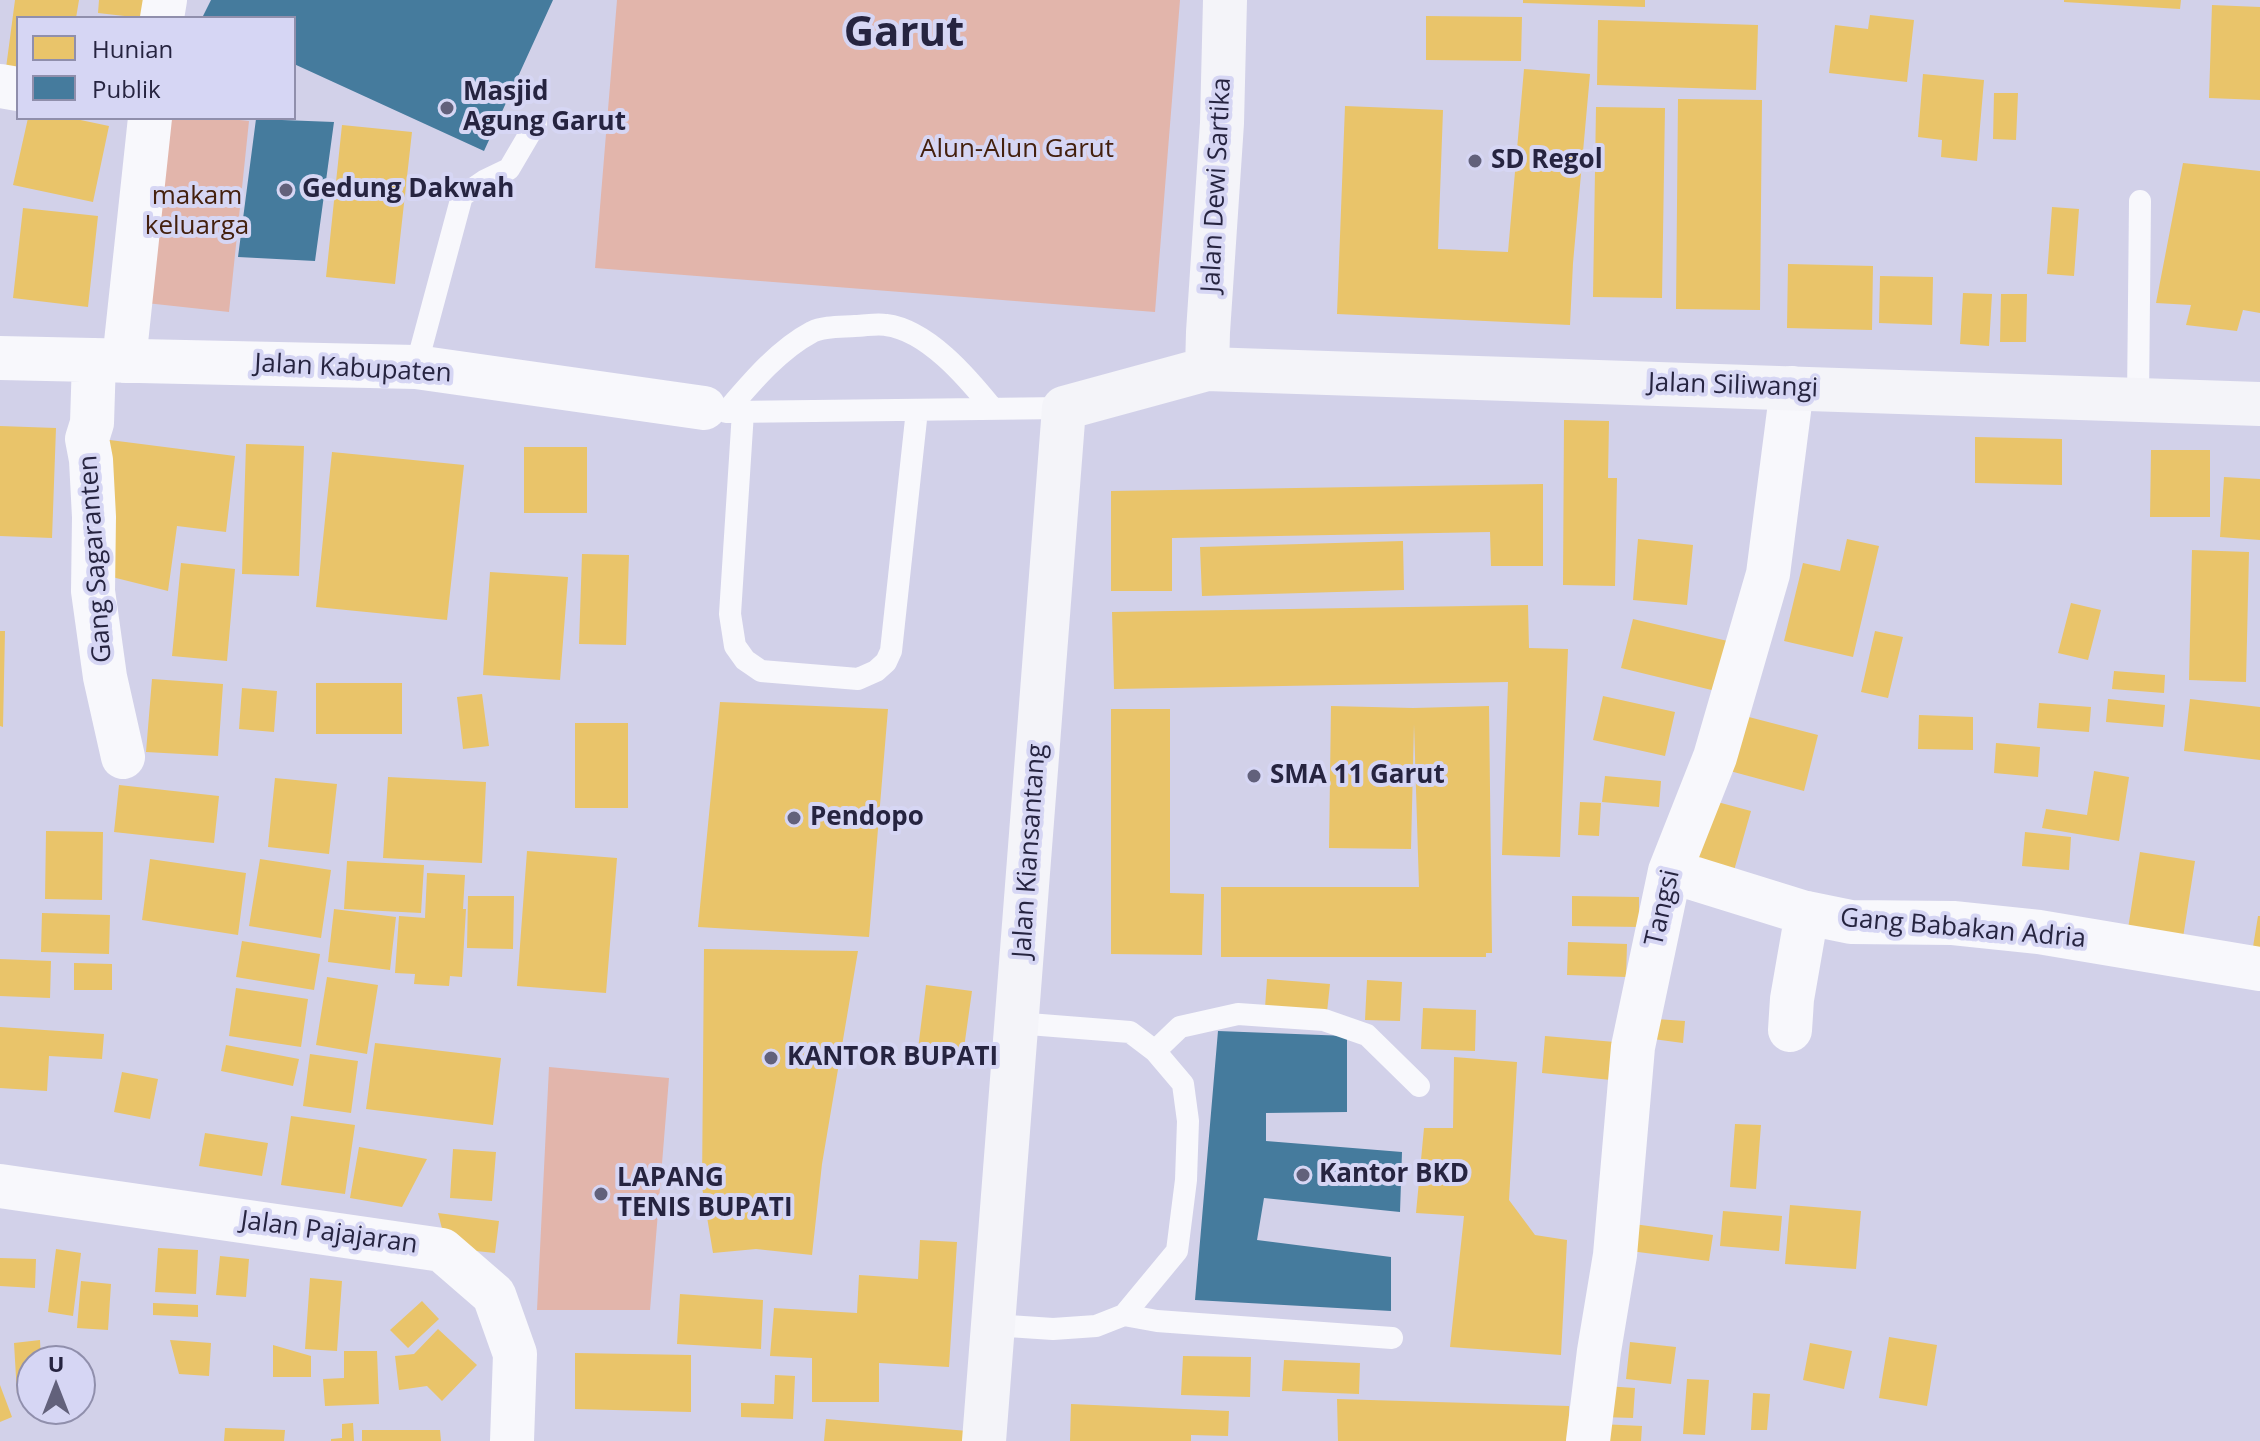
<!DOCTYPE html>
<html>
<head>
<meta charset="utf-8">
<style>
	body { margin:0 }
	#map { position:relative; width:2260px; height:1441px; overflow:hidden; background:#d2d1e9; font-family:"Open Sans",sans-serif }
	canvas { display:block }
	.legend { position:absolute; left:16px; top:16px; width:280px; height:104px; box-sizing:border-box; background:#d6d6f4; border:2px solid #908fac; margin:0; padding:10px 14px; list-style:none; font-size:24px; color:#262440 }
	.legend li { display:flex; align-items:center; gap:16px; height:40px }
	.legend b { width:40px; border:2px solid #908fac }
	.north { position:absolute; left:16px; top:1345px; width:80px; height:80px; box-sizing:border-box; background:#d6d6f4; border:2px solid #908fac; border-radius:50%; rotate:0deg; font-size:22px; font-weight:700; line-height:32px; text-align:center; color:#262440 }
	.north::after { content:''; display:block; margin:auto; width:28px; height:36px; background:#62617b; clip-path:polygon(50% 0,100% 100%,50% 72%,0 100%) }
</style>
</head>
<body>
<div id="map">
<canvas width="2260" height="1441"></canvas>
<ul class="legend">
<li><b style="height:22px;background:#e9c46a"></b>Hunian</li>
<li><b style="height:22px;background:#457b9d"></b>Publik</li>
</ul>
<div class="north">U</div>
</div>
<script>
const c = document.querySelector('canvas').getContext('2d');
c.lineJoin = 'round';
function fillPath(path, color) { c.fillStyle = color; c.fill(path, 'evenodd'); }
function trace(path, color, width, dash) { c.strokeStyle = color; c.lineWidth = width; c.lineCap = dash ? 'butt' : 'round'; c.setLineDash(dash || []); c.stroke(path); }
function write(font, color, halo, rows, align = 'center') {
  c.font = font + ' "Open Sans",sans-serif'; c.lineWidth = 8; c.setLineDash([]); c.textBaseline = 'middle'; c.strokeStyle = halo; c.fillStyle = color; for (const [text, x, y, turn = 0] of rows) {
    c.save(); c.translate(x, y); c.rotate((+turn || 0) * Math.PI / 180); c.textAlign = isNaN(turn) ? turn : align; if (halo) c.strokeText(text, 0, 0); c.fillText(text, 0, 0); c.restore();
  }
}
const green = new Path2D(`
	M617,0H1180L1155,312L595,268Z
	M166,118H221L249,121L229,312L146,303Z
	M549,1067L669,1078L650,1310H537Z`);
const homes = new Path2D(`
	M15,0H79L76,18H18V70L6,68Z
	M99,0H144L142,18L98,13Z
	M1523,0H1645V7L1523,3Z
	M2064,0H2181L2180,9L2064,2Z
	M2212,5L2260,7V100L2209,98Z
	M1870,15L1914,20L1907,82L1829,73L1835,25L1868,29Z
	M1426,16L1522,17L1521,61L1426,60Z
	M1598,20L1758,25L1756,90L1597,85Z
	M1524,69L1590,74L1573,263L1570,325L1337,314L1345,106L1443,110L1438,249L1508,252Z
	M1923,74L1984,80L1977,161L1941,157L1942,140L1918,137Z
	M1994,93H2018L2016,140L1993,139Z
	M1678,99L1762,100L1760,310L1676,309Z
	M1596,107L1665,108L1662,298L1593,297Z
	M28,118H71L109,126L93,202L13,185Z
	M342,125L412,132L395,284L326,277Z
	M2183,163L2260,171V313L2243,310L2237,331L2186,325L2191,305L2156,303Z
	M2052,207L2079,209L2074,276L2047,274Z
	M23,208L98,216L88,307L13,298Z
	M1788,264L1873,266L1872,330L1787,328Z
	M1880,276L1933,277L1932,325L1879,323Z
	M1963,293L1992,294L1989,346L1960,344Z
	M2001,294H2027L2026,342H2000Z
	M1564,420L1609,421L1608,478H1617L1615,586L1563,585Z
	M0,426L56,428L52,538L0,536Z
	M1975,437L2062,439V485L1975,483Z
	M102,439L235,456L226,532L177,526L168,591L108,576Z
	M246,444L304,446L299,576L242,574Z
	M524,447H587V513H524Z
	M2151,450H2210V517H2150Z
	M332,452L464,465L447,620L316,607Z
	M2224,477L2260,479V540L2220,537Z
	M1543,484V566H1491L1490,532L1172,538V591H1111V491Z
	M1638,539L1693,545L1687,605L1633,600Z
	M1847,539L1879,546L1853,657L1784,641L1803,563L1840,571Z
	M1403,541L1404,590L1202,596L1200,547Z
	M2192,550L2249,552L2246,682L2189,680Z
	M582,554L629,555L626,645L579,644Z
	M181,563L235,569L227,661L172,656Z
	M490,572L568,577L560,680L483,675Z
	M2071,603L2101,610L2088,660L2058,653Z
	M1528,605L1529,648L1568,649L1560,857L1502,855L1508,682L1114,689L1112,612Z
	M1633,619L1732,642L1720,692L1621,668Z
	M0,631H5L3,727L0,726Z
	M1875,631L1903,637L1888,698L1861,692Z
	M2114,671L2165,675L2164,693L2112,689Z
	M152,679L223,684L218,756L146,752Z
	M316,683H402V734H316Z
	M242,688L277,691L274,732L239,729Z
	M482,694L489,746L463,749L457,697Z
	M1603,696L1675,712L1665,756L1593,740Z
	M2108,699L2165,705L2163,727L2106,722Z
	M2190,699L2260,707V760L2184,751Z
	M720,702L888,709L869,937L698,927Z
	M2039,703L2091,707L2089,732L2037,728Z
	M1331,706L1413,708L1489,706L1492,953H1486V957H1221V887H1419L1414,724L1411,849L1329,848Z
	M1111,709H1170V893L1204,894L1202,955L1111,954Z
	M1919,715L1973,717V750L1918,749Z
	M1745,716L1818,735L1804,791L1730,771Z
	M575,723H628V808H575Z
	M1996,743L2040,747L2038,777L1994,773Z
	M2094,771L2129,777L2119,841L2042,828L2046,809L2087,815Z
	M1605,776L1661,781L1659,807L1602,802Z
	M388,777L486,782L482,863L383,858Z
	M275,778L337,784L329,854L268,847Z
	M119,785L219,796L214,843L114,832Z
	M1710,800L1751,811L1733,874L1692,862Z
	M1580,802L1601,803L1599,836L1578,835Z
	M46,831L103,832L102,900L45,899Z
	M2025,832L2071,837L2069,870L2022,866Z
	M527,851L617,858L606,993L517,986Z
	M2140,852L2195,861L2182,944L2127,935Z
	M150,859L246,873L238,935L142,920Z
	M260,859L331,870L321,938L249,926Z
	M347,861L424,865L421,913L344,909Z
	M427,873L465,875L463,909H466L462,977L450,976L449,986L414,984L415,974L395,973L399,916L425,918Z
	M468,896H514L513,949L467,948Z
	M1572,896L1639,897V927L1572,926Z
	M334,909L396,917L390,970L328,962Z
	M42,913L110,915L109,954L41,952Z
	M2258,916H2260V954L2252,953Z
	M242,941L320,954L314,990L236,977Z
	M1568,942L1627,944L1626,977L1567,975Z
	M704,949L858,951L822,1164L812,1255L756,1249L713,1253L702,1187Z
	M0,959L51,961L50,998L0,996Z
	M74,963L112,964V990H74Z
	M327,977L378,985L367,1054L316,1045Z
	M1267,979L1330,984L1327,1012L1265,1008Z
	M1367,980L1402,982L1400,1021L1365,1020Z
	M926,985L972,991L963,1055L918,1049Z
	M236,988L308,999L301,1047L229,1036Z
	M1423,1008L1476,1010L1475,1051L1421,1049Z
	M1656,1019L1685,1021L1683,1043L1653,1039Z
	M0,1027L104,1034L102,1059L49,1056L47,1091L0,1088Z
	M1545,1036L1615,1042L1611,1080L1542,1073Z
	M375,1043L501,1058L493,1125L366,1109Z
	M226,1045L299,1059L293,1086L221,1071Z
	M310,1054L358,1061L351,1113L303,1106Z
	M1454,1057L1517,1062L1509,1200L1535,1235L1567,1240L1561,1355L1450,1347L1464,1216L1416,1213L1424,1128H1453Z
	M122,1072L158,1079L150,1119L114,1112Z
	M291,1116L355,1125L345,1194L281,1185Z
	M1735,1124L1761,1125L1756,1189L1730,1187Z
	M205,1133L268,1143L262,1176L199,1166Z
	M359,1147L427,1159L402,1207L350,1198Z
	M453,1149L496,1152L492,1201L450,1198Z
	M1790,1205L1861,1211L1856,1269L1785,1264Z
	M1723,1211L1782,1216L1779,1251L1720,1246Z
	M438,1213L499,1221L495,1253L447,1248Z
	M1634,1224L1713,1235L1709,1261L1630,1251Z
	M920,1240L957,1242L949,1367L879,1363V1402H812V1358L770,1356L774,1308L857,1313L859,1275L918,1279Z
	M158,1248L198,1250L196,1294L155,1292Z
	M56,1249L81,1253L73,1316L48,1312Z
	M220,1256L249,1259L246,1297L216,1295Z
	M0,1258L36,1259L35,1288L0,1286Z
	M310,1278L342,1281L337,1351L305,1349Z
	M81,1281L111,1284L108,1330L77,1328Z
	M680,1294L763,1300L761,1349L677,1344Z
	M422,1301L439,1319L408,1348L390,1330Z
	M153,1303L198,1305V1317L153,1315Z
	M438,1329L477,1365L442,1401L427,1386L399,1390L395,1356L414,1354Z
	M1889,1337L1937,1345L1927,1406L1879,1398Z
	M40,1340L41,1361H32V1393L17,1394L14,1343Z
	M170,1340L211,1343L209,1376L179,1374Z
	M1630,1342L1676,1347L1671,1384L1626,1379Z
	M1810,1343L1852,1351L1844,1389L1803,1380Z
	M273,1345L311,1356V1377H273Z
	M65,1351L66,1361H47V1353Z
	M344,1351H377L379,1404L325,1406L323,1379L344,1378Z
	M575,1353L691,1355V1412L575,1409Z
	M1183,1356L1251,1357L1250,1397L1181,1395Z
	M1284,1360L1360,1363L1359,1394L1282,1391Z
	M775,1375L795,1376L793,1419L741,1417V1403L774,1404Z
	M1687,1379L1709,1380L1705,1435L1683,1434Z
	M0,1385L12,1417L0,1422Z
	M1604,1386L1635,1388L1633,1418L1603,1417Z
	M1753,1393L1770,1394L1767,1430H1751Z
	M1337,1399L1569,1406V1441H1338Z
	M1071,1404L1229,1411L1228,1436L1191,1435V1441H1070Z
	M826,1419L968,1431L967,1441H824Z
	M353,1423L354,1441H331V1439L342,1438V1424Z
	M1600,1424L1642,1426L1641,1441H1599Z
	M225,1428L285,1430L284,1441H224Z
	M362,1430H440L441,1441H362Z`);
const public = new Path2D(`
	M211,0H553L484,151L294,64V18H202Z
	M256,119L334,122L315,261L238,257Z
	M1218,1031L1347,1036V1112L1266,1113V1141L1402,1152L1400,1212L1264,1198L1257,1240L1391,1257V1311L1195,1300Z`);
const lane = new Path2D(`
	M416,367L462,196L484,181L509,169L536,123
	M2138,399L2140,201
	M726,412C750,384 778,350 812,332C824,326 842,327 855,326C865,326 876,323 886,325C927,330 967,377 992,408
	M730,412L1064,408
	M743,412L730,614L735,646L745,660L761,671L858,679L876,671L886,662L891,651L917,410
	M1155,1051L1180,1027L1238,1014L1324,1020L1367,1035L1419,1086
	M1124,1315L1157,1321L1392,1338
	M993,1325L1053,1329L1096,1326L1124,1315L1177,1251L1186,1180L1188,1121L1183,1084L1155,1051L1130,1032L1016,1023`);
const street = new Path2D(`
	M162,18L165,0
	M0,86L18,89
	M0,358L416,367L704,408
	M94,360L92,423L87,439L91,460L94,517L93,591L105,677L123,757
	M124,361L150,118
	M1670,871L1802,912L1851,922L1953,923L2039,932L2260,969
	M1790,1030L1792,999L1807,913
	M0,1186L442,1250L494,1295L515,1354L512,1441
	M1588,1441L1599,1351L1615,1255L1633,1047L1670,871L1715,757L1768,574L1792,388`);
const secondary = new Path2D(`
	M1207,369L1208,332L1222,123L1225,0
	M984,1441L1064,408L1207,369L2260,404`);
const markers = [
	[447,108,8,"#62617b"],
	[1475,161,8,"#62617b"],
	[286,190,8,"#62617b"],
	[1254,776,8,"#62617b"],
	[794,818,8,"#62617b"],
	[771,1058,8,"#62617b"],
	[1303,1175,8,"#62617b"],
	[601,1194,8,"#62617b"]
];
const poiNames = [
	["Masjid",463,93],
	["Agung Garut",463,123],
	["SD Regol",1491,161],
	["Gedung Dakwah",302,190],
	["SMA 11 Garut",1270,776],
	["Pendopo",810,818],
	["KANTOR BUPATI",787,1058],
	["Kantor BKD",1319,1175],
	["LAPANG",617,1179],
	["TENIS BUPATI",617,1209]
];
const parkNames = [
	["Alun-Alun Garut",1017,150],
	["makam",197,197],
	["keluarga",197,227]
];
const streetNames = [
	["Jalan Dewi Sartika",1217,185,-87],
	["Jalan Kabupaten",353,369,3],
	["Jalan Siliwangi",1733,386,2],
	["Gang Sagaranten",96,559,-94],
	["Jalan Kiansantang",1030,851,-86],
	["Tangsi",1663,908,-77],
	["Gang Babakan Adria",1963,929,5],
	["Jalan Pajajaran",329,1233,8]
];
const townNames = [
	["Garut",904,34]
];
fillPath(green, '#e2b5ab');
fillPath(homes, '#e9c46a');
fillPath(public, '#457b9d');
trace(lane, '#f8f8fc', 22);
trace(street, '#f8f8fc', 44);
trace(secondary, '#f4f4f9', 44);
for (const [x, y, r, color] of markers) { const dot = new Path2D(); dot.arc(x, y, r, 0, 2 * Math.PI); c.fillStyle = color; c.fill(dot); trace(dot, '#d6d6f4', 3); }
write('bold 26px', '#262440', '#d6d6f4', poiNames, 'left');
write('26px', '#44200e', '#d6d6f4', parkNames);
write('26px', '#262440', '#d6d6f4', streetNames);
write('bold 42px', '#262440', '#d6d6f4', townNames);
</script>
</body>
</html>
